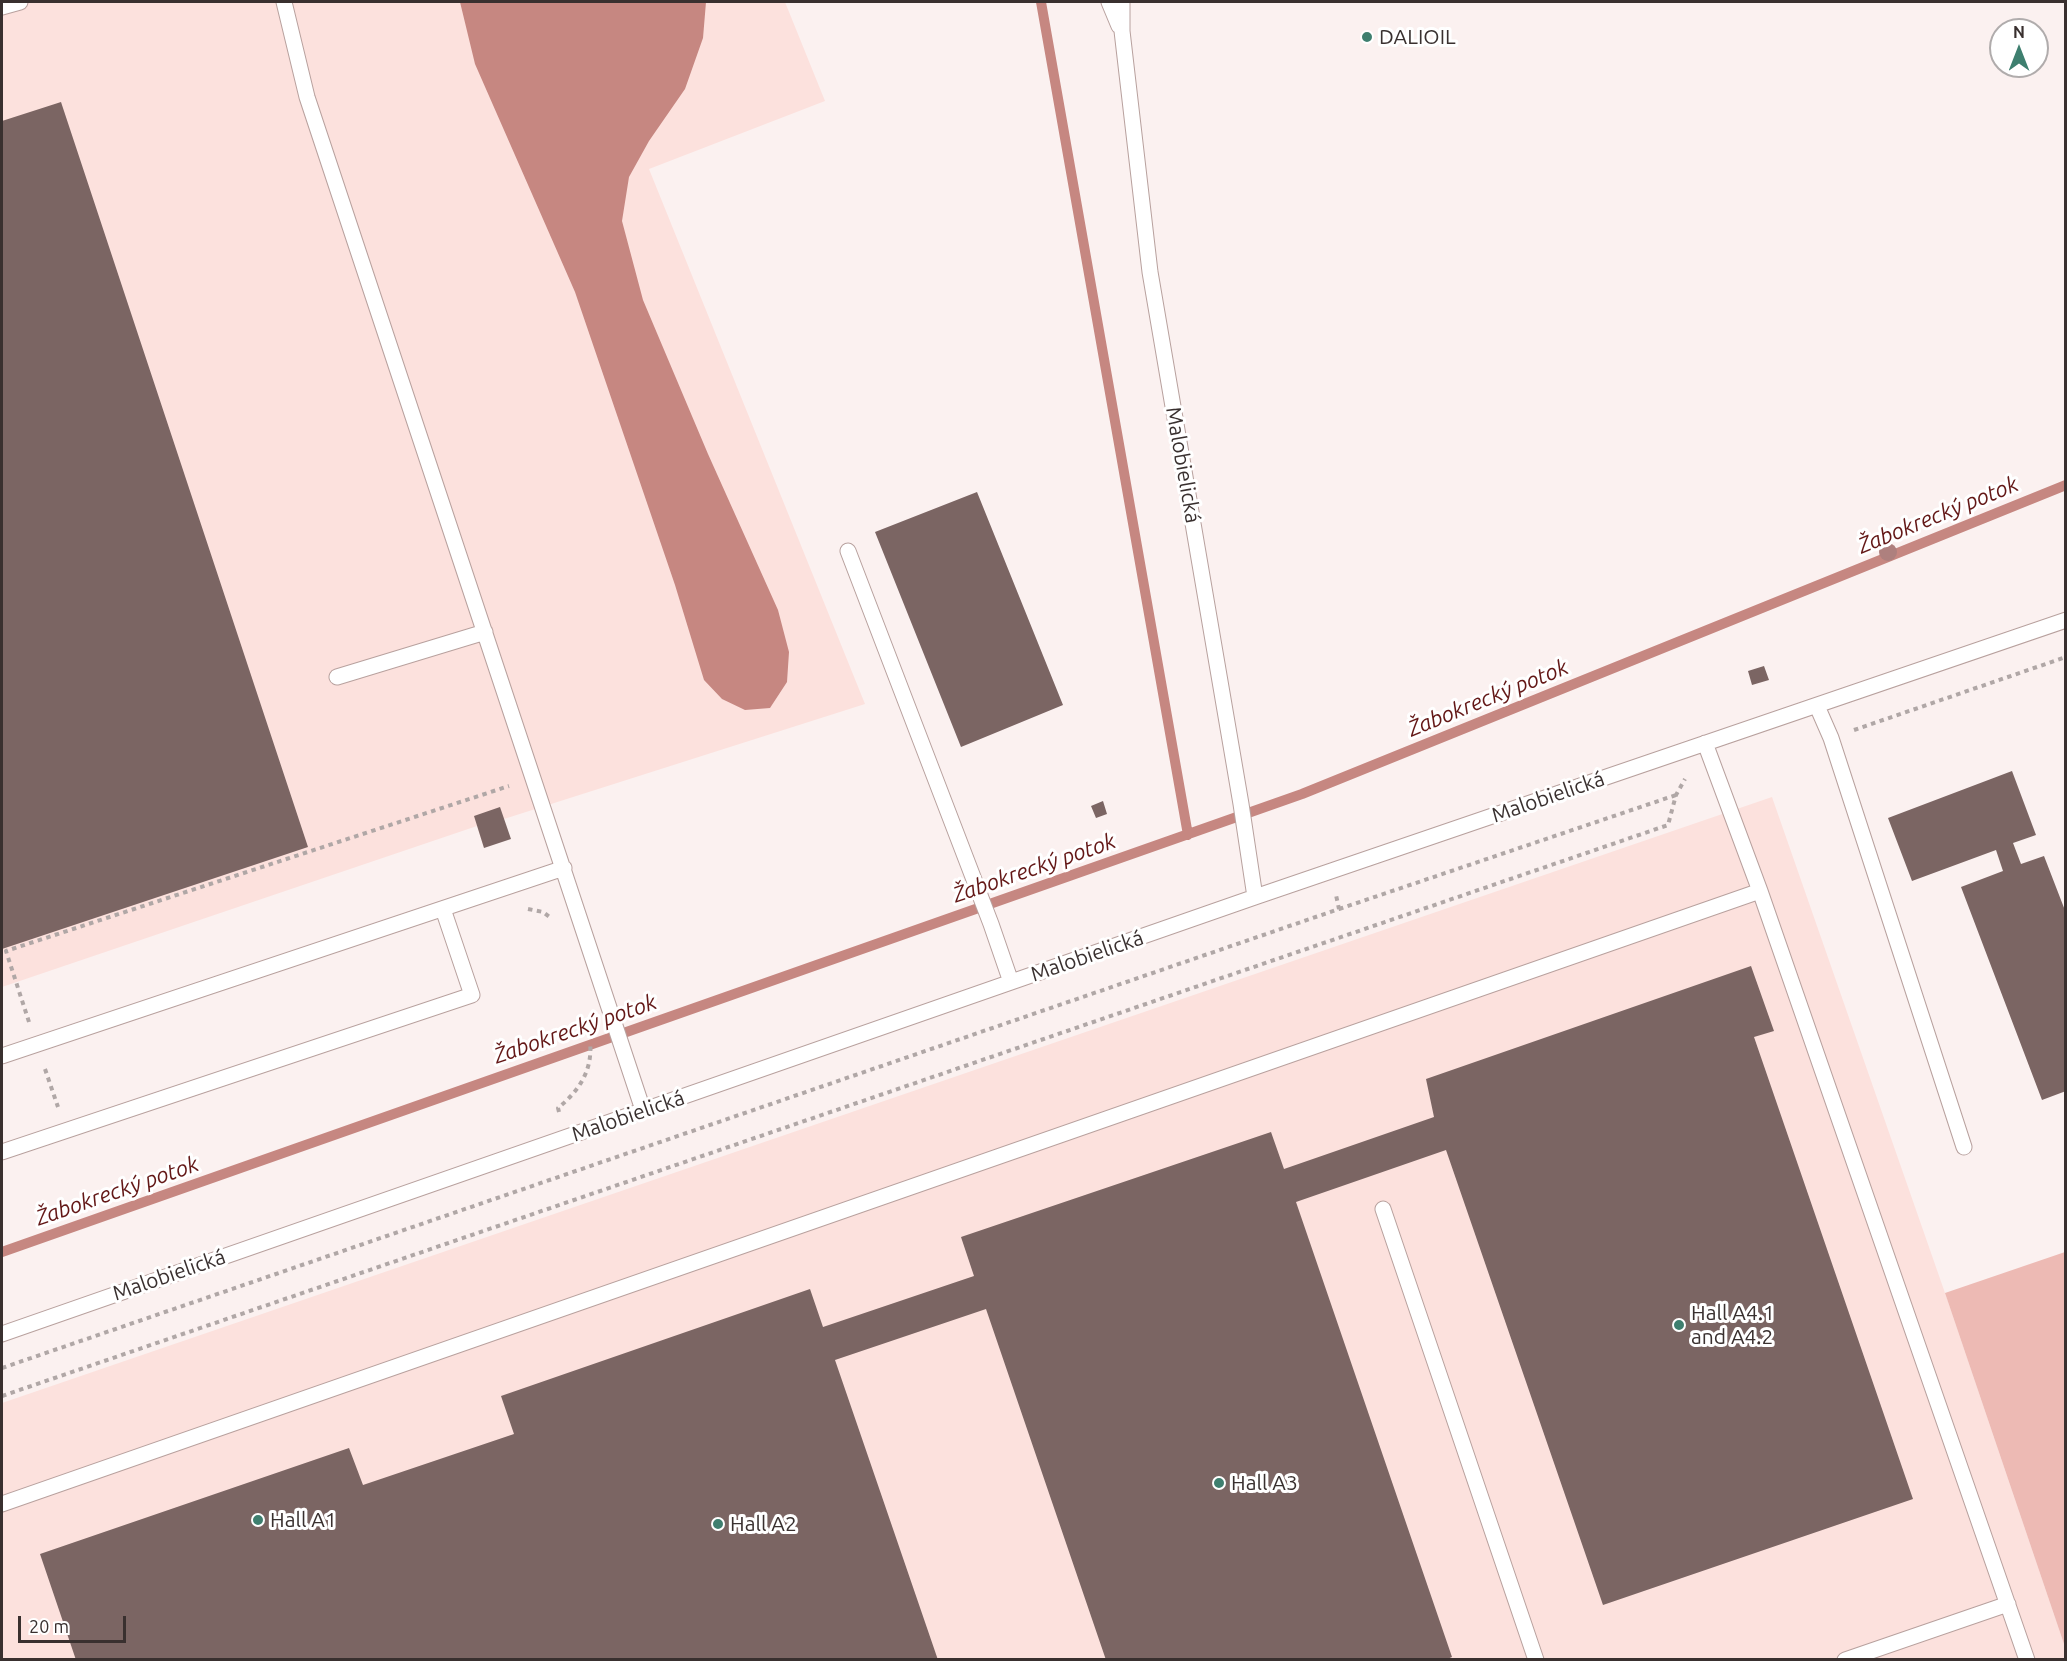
<!DOCTYPE html>
<html>
<head>
<meta charset="utf-8">
<style>
	body { margin:0 }
	#map { position:relative; width:2067px; height:1661px; overflow:hidden; background:#fbf1f0; font-family:Ubuntu,sans-serif }
	canvas { display:block }
	.frame { position:absolute; inset:0; border:3px solid #39302f; pointer-events:none }
	.north { position:absolute; left:1989px; top:18px; width:60px; height:60px; box-sizing:border-box; background:#fff; border:2px solid #b0acac; border-radius:50%; rotate:0deg; font-size:16px; font-weight:700; line-height:24px; text-align:center; color:#39302f }
	.north::after { content:''; display:block; margin:auto; width:21px; height:27px; background:#3e7f6f; clip-path:polygon(50% 0,100% 100%,50% 72%,0 100%) }
	.scale { position:absolute; left:18px; top:1616px; width:108px; height:27px; box-sizing:border-box; border:3px solid #39302f; border-top:0; padding-left:8px; font-size:18px; line-height:21px; white-space:nowrap; color:#39302f; -webkit-text-stroke:4px #fff; paint-order:stroke }
</style>
</head>
<body>
<div id="map">
<canvas width="2067" height="1661"></canvas>
<div class="frame"></div>
<div class="north">N</div>
<div class="scale">20 m</div>
</div>
<script>
const c = document.querySelector('canvas').getContext('2d');
c.lineJoin = 'round';
function fillPath(path, color) { c.fillStyle = color; c.fill(path, 'evenodd'); }
function trace(path, color, width, dash) { c.strokeStyle = color; c.lineWidth = width; c.lineCap = dash ? 'butt' : 'round'; c.setLineDash(dash || []); c.stroke(path); }
function write(font, color, halo, rows, align = 'center') {
  c.font = font + ' Ubuntu,sans-serif'; c.lineWidth = 6; c.setLineDash([]); c.textBaseline = 'middle'; c.strokeStyle = halo; c.fillStyle = color; for (const [text, x, y, turn = 0] of rows) {
    c.save(); c.translate(x, y); c.rotate((+turn || 0) * Math.PI / 180); c.textAlign = isNaN(turn) ? turn : align; if (halo) c.strokeText(text, 0, 0); c.fillText(text, 0, 0); c.restore();
  }
}
const built = new Path2D(`
	M2,2H785L825,101L649,169L865,704L504,819L484,848L477,826L2,987Z
	M1772,797L1945,1293L2065,1647V1659H2V1403Z`);
const green = new Path2D(`
	M2065,1252H2066L2065,1647L1945,1293Z`);
const water = new Path2D(`
	M460,2H706L703,38L685,89L649,141L629,177L622,221L643,300L708,454L778,610L789,652L787,682L770,708L745,710L722,699L704,680L675,585L575,292L475,64Z`);
const stream = new Path2D(`
	M1041,2L1188,835
	M2,1252L1302,794L2066,485`);
const building = new Path2D(`
	M61,102L308,847L2,949V121Z
	M977,492L1063,705L961,747L875,532Z
	M1764,666L1769,680L1752,685L1748,671Z
	M2012,771L2036,835L2013,843L2021,864L2044,856L2066,913V1091L2042,1100L1961,887L2003,871L1996,850L1912,881L1888,818Z
	M1103,801L1107,814L1096,818L1091,806Z
	M500,807L511,839L484,848L474,816Z
	M1751,966L1774,1031L1754,1037L1913,1499L1603,1605L1446,1150L1296,1202L1452,1657L1445,1660H1106L986,1309L835,1360L938,1660H76L40,1554L349,1448L363,1485L514,1434L501,1396L810,1289L823,1327L974,1276L961,1237L1271,1132L1284,1169L1434,1117L1426,1079Z`);
const path = new Path2D(`
	M1854,730L2066,657
	M528,909L543,912L551,918
	M1339,909L1676,795
	M29,1022L6,951L509,786
	M45,1069L58,1107
	M559,1112L558,1108C579,1091 593,1070 590,1042
	M2,1368L1339,909L1336,895
	M2,1396L1668,825L1676,795L1685,779`);
const lane = new Path2D(`
	M284,2L307,97L643,1110
	M1109,2L1119,26
	M1122,2V31L1150,272L1241,804L1255,897
	M2,7L20,2
	M848,551L991,924L1011,982
	M337,677L485,632
	M1817,706L1831,738L1964,1147
	M1705,743L1760,891L2027,1660
	M2,1056L564,868
	M2,1152L472,995L443,909
	M1383,1209L1536,1660
	M2,1334L1255,897L2066,620
	M2,1504L1760,891
	M1845,1660L2008,1604`);
const trees = [
	[1888,552]
];
const markers = [
	[1367,37,6,"#3e7f6f"],
	[1679,1325,6,"#3e7f6f"],
	[1219,1483,6,"#3e7f6f"],
	[258,1520,6,"#3e7f6f"],
	[718,1524,6,"#3e7f6f"]
];
const poiNames = [
	["DALIOIL",1379,37],
	["Hall A4.1",1691,1313],
	["and A4.2",1691,1337],
	["Hall A3",1231,1483],
	["Hall A1",270,1520],
	["Hall A2",730,1524]
];
const streetNames = [
	["Malobielická",1183,465,80],
	["Malobielická",1548,797,-19],
	["Malobielická",1087,956,-19],
	["Malobielická",628,1116,-19],
	["Malobielická",169,1275,-19]
];
const waterNames = [
	["Žabokrecký potok",1938,515,-22],
	["Žabokrecký potok",1488,698,-22],
	["Žabokrecký potok",1034,868,-19],
	["Žabokrecký potok",575,1029,-19],
	["Žabokrecký potok",117,1191,-19]
];
fillPath(built, '#fce1dd');
fillPath(green, '#edbab4');
fillPath(water, '#c68781');
trace(stream, '#c68781', 10);
fillPath(building, '#7b6563');
trace(lane, '#b8a19e', 17);
trace(path, '#b0a7a6', 4, [4.5, 4.5]);
trace(lane, '#fff', 15);
c.fillStyle = '#ae807e';
for (const [x, y] of trees) { c.beginPath(); c.arc(x, y, 9, 0, 2 * Math.PI); c.fill(); }
for (const [x, y, r, color] of markers) { const dot = new Path2D(); dot.arc(x, y, r, 0, 2 * Math.PI); c.fillStyle = color; c.fill(dot); trace(dot, '#fff', 2); }
write('21px', '#39302f', '#fff', poiNames, 'left');
write('21px', '#39302f', '#fff', streetNames);
write('italic 22px', '#631716', '#fff', waterNames);
</script>
</body>
</html>
